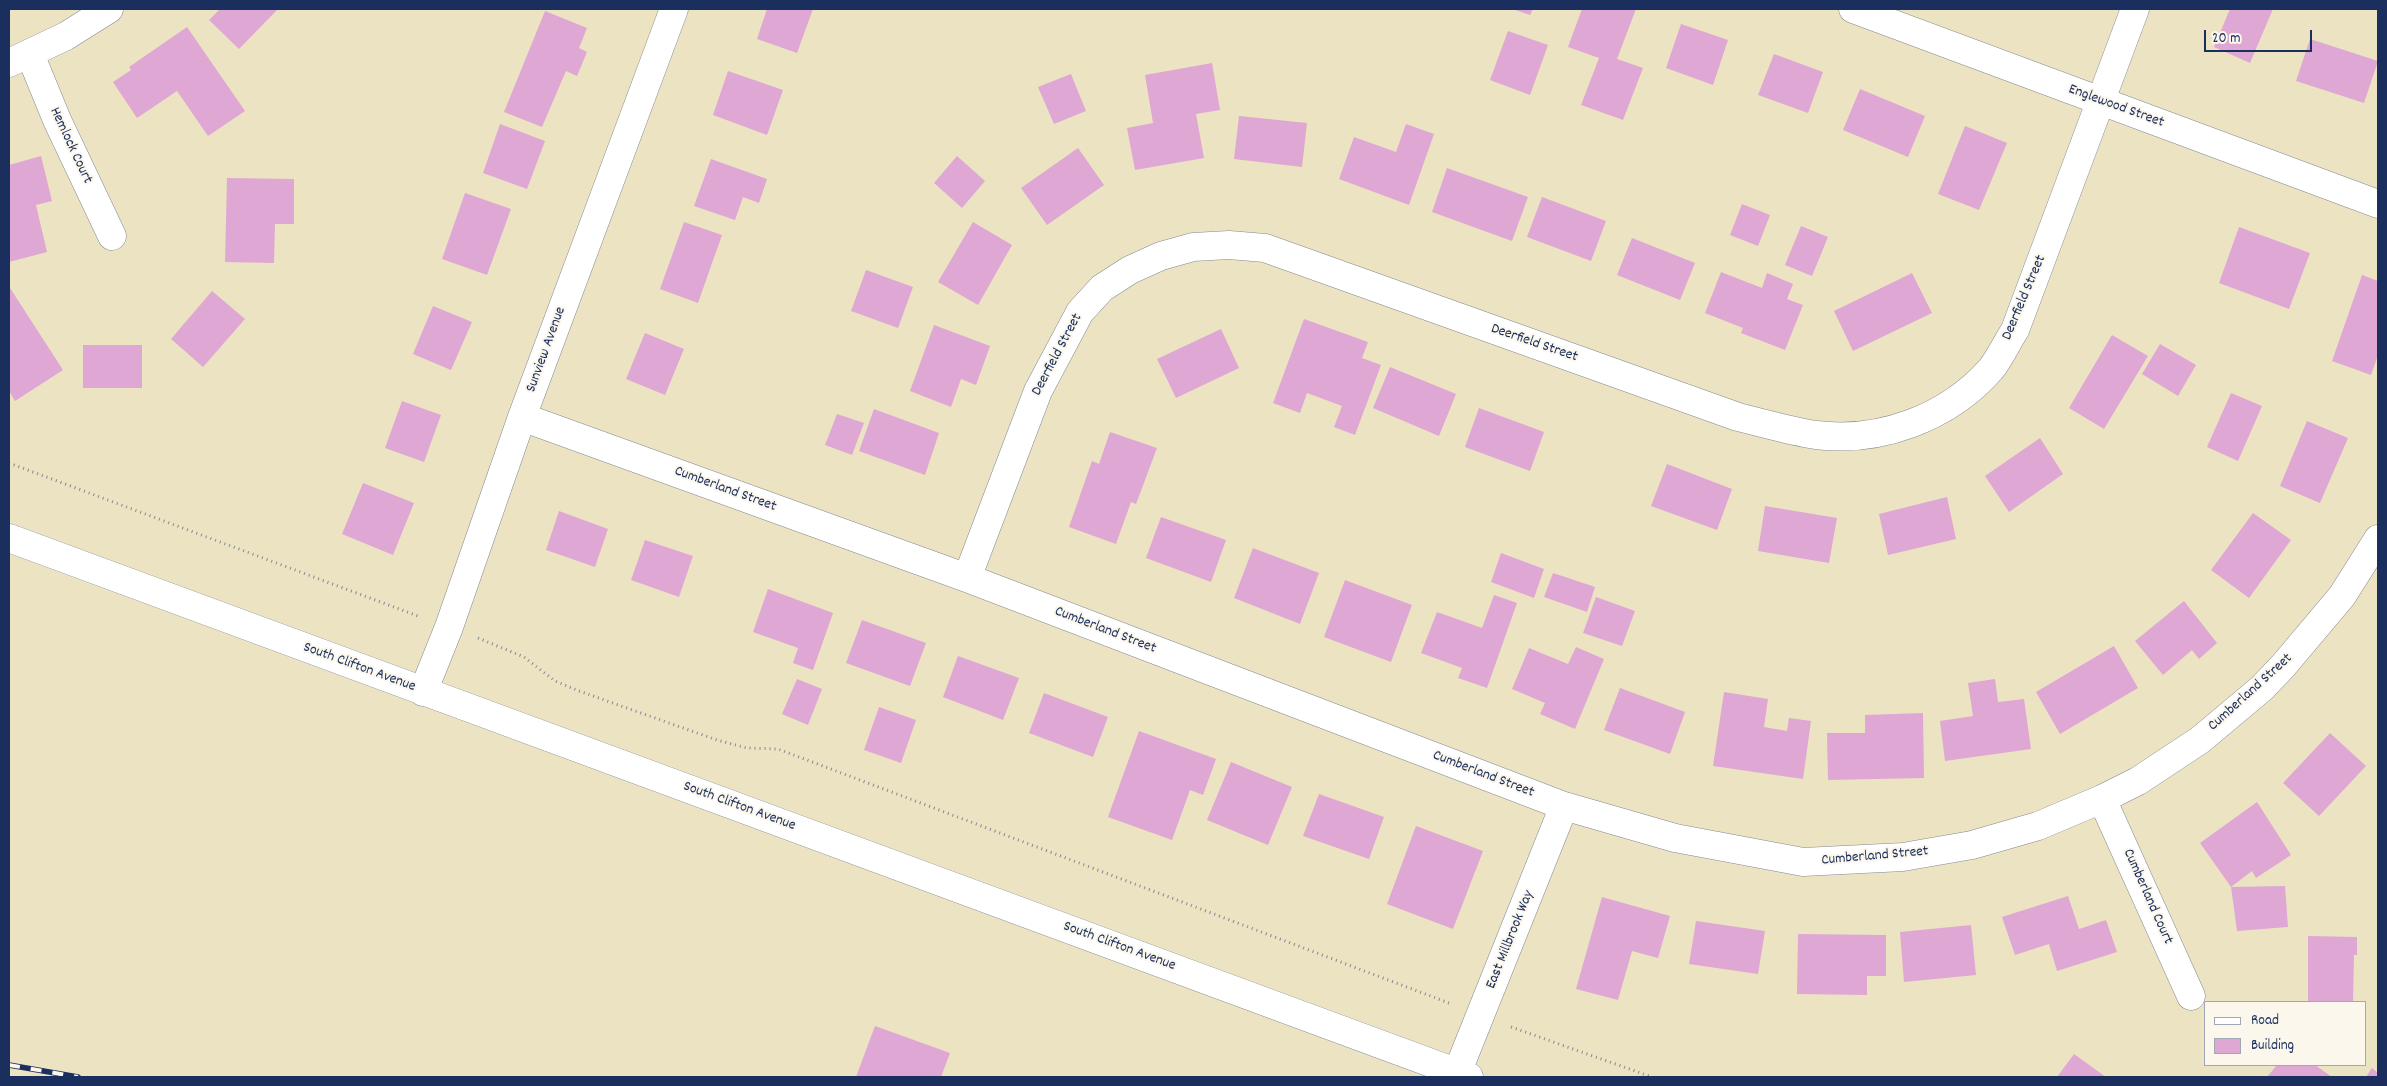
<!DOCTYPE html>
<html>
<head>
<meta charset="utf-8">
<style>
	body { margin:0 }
	#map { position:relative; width:2387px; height:1086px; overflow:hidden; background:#ece3c3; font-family:Dekko,sans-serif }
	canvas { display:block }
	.frame { position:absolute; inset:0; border:10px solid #1b2f5e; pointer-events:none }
	.legend { position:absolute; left:2204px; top:1001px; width:162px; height:65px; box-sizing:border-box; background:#fbf7ec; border:1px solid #a1a7b3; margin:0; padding:6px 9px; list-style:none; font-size:15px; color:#1b2f5e }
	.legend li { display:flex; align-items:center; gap:10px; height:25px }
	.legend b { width:25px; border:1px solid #a1a7b3 }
	.scale { position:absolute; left:2204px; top:30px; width:108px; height:22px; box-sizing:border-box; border:2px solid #1b2f5e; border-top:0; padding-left:6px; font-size:15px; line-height:18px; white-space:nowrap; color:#1b2f5e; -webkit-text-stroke:4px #fbf7ec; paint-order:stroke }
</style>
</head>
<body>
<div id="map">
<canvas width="2387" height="1086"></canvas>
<div class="frame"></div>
<ul class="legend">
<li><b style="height:6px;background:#fff"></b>Road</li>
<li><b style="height:14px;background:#dfa7d3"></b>Building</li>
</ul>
<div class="scale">20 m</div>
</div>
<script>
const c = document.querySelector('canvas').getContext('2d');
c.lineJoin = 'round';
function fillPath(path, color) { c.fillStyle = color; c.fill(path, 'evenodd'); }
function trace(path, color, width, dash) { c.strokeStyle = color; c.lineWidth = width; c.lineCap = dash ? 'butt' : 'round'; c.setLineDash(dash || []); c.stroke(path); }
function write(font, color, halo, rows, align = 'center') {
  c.font = font + ' Dekko,sans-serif'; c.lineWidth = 4; c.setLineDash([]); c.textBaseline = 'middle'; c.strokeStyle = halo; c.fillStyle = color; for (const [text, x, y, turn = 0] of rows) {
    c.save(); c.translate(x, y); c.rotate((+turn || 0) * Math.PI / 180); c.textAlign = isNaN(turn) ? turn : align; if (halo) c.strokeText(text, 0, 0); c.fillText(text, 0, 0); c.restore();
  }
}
const building = new Path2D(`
	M220,9H278L239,49L209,20Z
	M767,9H813L797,53L757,39Z
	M1512,9H1533L1530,15Z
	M1582,9H1636L1617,59L1643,68L1623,120L1581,105L1599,58L1568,47Z
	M2230,9H2273L2250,63L2214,47Z
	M545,11L587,28L579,48L587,52L577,76L566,71L542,127L504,112Z
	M1681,24L1728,40L1713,85L1666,68Z
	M187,27L245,111L208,136L177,91L137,118L113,82L131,70L129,67Z
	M1508,31L1548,45L1530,95L1490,80Z
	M2310,39L2378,61L2364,103L2296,81Z
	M1774,54L1823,72L1808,113L1758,95Z
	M1212,63L1220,110L1196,114L1204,158L1135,170L1127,128L1153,123L1145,75Z
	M728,71L783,90L767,135L713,115Z
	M1071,74L1086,111L1054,124L1038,87Z
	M1860,89L1925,116L1908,157L1843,130Z
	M1239,116L1307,123L1302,167L1234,159Z
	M500,124L545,141L527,189L483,173Z
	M1406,124L1434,134L1409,205L1339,179L1354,137L1396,152Z
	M1965,126L2007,143L1979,210L1938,194Z
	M1078,148L1104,185L1047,225L1021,188Z
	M41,156L52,201L36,205L47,252L9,262V165Z
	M957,156L985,181L962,208L934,183Z
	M711,159L767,179L759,203L743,197L735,220L694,206Z
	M1447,168L1528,197L1512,241L1432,212Z
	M227,178L294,179V224H275L274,263L225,262Z
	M465,193L511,209L487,275L442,259Z
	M1542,197L1606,221L1591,261L1527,237Z
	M1742,204L1770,215L1758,246L1730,235Z
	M684,222L722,235L698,303L660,289Z
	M973,222L1012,245L978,305L938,282Z
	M1801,226L1828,237L1812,276L1785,265Z
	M2239,227L2310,253L2289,309L2219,283Z
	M1632,238L1695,263L1680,300L1617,275Z
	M866,270L913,287L898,328L851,311Z
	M1721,272L1762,288L1767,273L1793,284L1787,299L1803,305L1785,350L1741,333L1743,328L1705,313Z
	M1912,273L1932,313L1853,351L1834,311Z
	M2362,275L2378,281V355L2371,375L2332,361Z
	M10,288L63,370L15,401L9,391Z
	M212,291L245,319L203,367L171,339Z
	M433,306L472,322L451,370L413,354Z
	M1304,319L1368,342L1362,358L1381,365L1355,435L1334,427L1342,406L1307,393L1300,413L1273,403Z
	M934,325L990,346L976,385L961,379L951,407L910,391Z
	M1221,329L1239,368L1176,398L1157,359Z
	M645,333L684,349L665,395L626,379Z
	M2112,335L2148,356L2104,429L2069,408Z
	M2160,344L2196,365L2178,396L2142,374Z
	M83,345H142V388H83Z
	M1390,367L1456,394L1439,436L1373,408Z
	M2231,393L2262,406L2238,461L2207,447Z
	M402,401L441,415L424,462L385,448Z
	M1479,408L1544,432L1530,471L1465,447Z
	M874,409L939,433L925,475L859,451Z
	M837,414L864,423L852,455L825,445Z
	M2307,421L2348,438L2320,503L2280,486Z
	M1110,432L1157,448L1136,504L1131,502L1116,544L1069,527L1092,461L1099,464Z
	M2040,438L2063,474L2009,512L1985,476Z
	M1667,464L1732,489L1717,530L1651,506Z
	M363,483L414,503L393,555L342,534Z
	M1947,497L1956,539L1888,555L1879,514Z
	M1765,506L1837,518L1829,563L1758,551Z
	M559,511L608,529L595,567L546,550Z
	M2253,513L2291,540L2249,598L2211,570Z
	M1161,517L1226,540L1211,582L1146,558Z
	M645,540L693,556L679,597L631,580Z
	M1253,548L1319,573L1300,624L1234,598Z
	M1501,553L1544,569L1534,598L1491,582Z
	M1553,573L1595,587L1587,612L1544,597Z
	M1345,580L1412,605L1391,662L1324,637Z
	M768,589L833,613L813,670L793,663L798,648L753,632Z
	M1494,595L1517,603L1487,688L1458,678L1462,668L1421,653L1437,612L1482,628Z
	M1596,597L1635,611L1622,646L1583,633Z
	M2184,601L2217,643L2199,659L2192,650L2163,675L2135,641Z
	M862,620L926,643L910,686L846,663Z
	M2114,646L2138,688L2060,734L2036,692Z
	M1576,647L1604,659L1575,729L1540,714L1545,703L1512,689L1529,648L1568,664Z
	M958,656L1019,678L1003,720L943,697Z
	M797,679L822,689L808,725L782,714Z
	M1995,679L1998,702L2024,699L2031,749L1945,761L1940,721L1973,716L1968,683Z
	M1620,688L1685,712L1670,754L1604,730Z
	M1724,692L1768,699L1764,727L1787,731L1789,718L1811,721L1803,779L1713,766Z
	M1044,693L1108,717L1093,757L1029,733Z
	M879,707L916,720L901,763L864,750Z
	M1923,713L1924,778L1828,780L1827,733H1865V715Z
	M1139,731L1216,759L1203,795L1190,790L1172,840L1108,817Z
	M2330,733L2366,766L2319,816L2283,783Z
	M1231,762L1292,787L1268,845L1207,820Z
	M1319,794L1384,817L1369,859L1303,836Z
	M2257,802L2291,855L2256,878L2252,871L2231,887L2285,886L2288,927L2237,931L2231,887L2200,843Z
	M1416,826L1483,851L1453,929L1387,904Z
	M2068,896L2079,929L2106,920L2117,952L2057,971L2049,944L2015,955L2002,917Z
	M1602,897L1670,916L1658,958L1632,951L1618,1000L1576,989Z
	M1696,921L1765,931L1758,974L1689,964Z
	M1971,925L1976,975L1904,982L1900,932Z
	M1798,934L1886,935V976H1867V995L1797,994Z
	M2308,936L2357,937V955H2354L2353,1002H2308Z
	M875,1026L950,1053L941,1077H856Z
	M2074,1054L2106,1077H2057Z
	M2277,1065H2315L2332,1077H2267Z
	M2372,1068L2378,1073V1077H2366Z`);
const path = new Path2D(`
	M9,463L418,616
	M478,638L524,657L555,681L579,691L717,740L747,748L778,749L1449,1003
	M1511,1027L1652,1077`);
const minor = new Path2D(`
	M1853,9L2378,204
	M30,54L57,120L112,236
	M9,63L66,36L109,9
	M522,417L967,578L1564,806L1675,838L1803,862L1903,857L1972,845L2038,826L2102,799L2138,781L2200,740L2262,688L2283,666L2342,596L2378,539
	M9,538L1469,1077
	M967,578L1038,391L1080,312L1102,288L1130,270L1161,256L1193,247L1229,245L1265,248L1738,417C1763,423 1790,431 1816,435C1880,443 1948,418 1991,369C2000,358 2007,342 2015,330L2135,9
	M423,692L449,627L522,417L674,9
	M2102,799L2191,996
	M1457,1073L1564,806`);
const rail = new Path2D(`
	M9,1065L78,1077`);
const streetNames = [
	["Englewood Street",2116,107,20],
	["Hemlock Court",70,146,65],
	["Deerfield Street",2025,298,-67],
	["Deerfield Street",1534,344,19],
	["Sunview Avenue",547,350,-70],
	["Deerfield Street",1058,355,-62],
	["Cumberland Street",725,490,20],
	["Cumberland Street",1105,631,21],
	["South Clifton Avenue",359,668,20],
	["Cumberland Street",2251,693,-42],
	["Cumberland Street",1483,775,21],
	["South Clifton Avenue",739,807,20],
	["Cumberland Street",1875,857,-5],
	["Cumberland Court",2147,897,66],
	["East Millbrook Way",1511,940,-68],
	["South Clifton Avenue",1119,947,20]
];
fillPath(building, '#dfa7d3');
trace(minor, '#848990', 29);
trace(path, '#848990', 3, [1, 4]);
trace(minor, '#fff', 28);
trace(rail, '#1b2f5e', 5.5);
trace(rail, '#fbf7ec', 4, [11]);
write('15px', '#1b2f5e', '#fbf7ec', streetNames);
</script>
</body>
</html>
